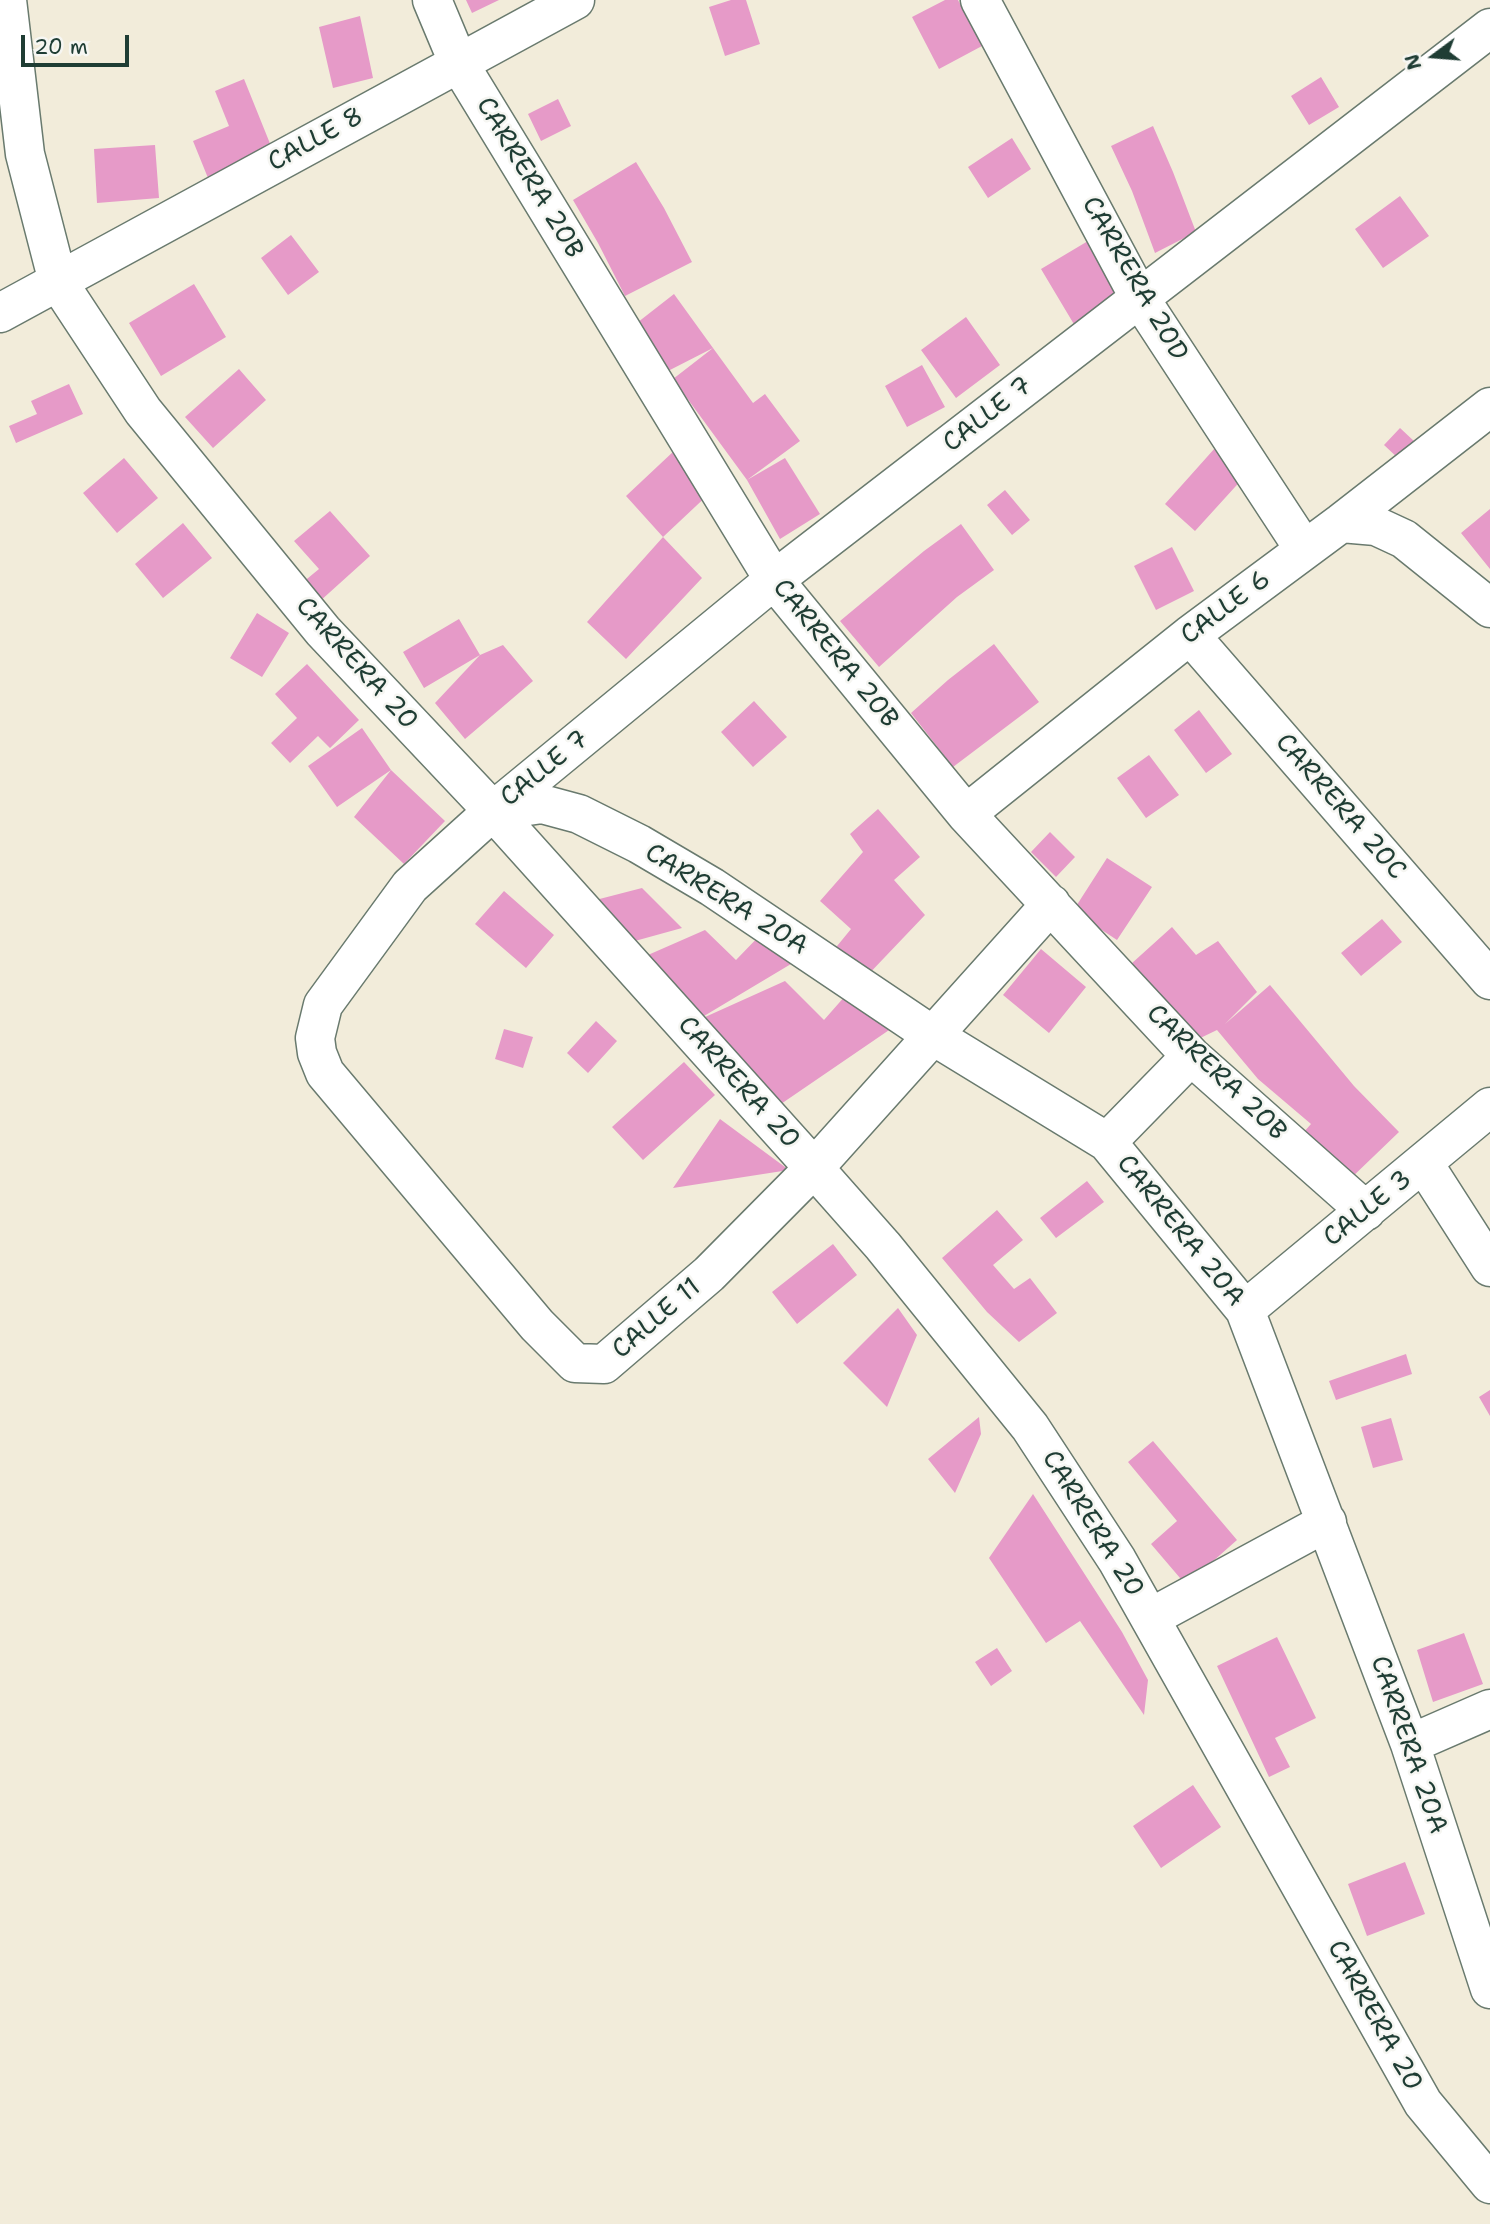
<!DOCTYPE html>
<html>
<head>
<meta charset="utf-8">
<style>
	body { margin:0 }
	#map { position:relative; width:1490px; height:2224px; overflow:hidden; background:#f2ecda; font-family:"Shantell Sans",sans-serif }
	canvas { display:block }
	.north { position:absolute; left:1399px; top:21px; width:70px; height:70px; -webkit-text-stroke:5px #f6f6f2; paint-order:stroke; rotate:254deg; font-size:19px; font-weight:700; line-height:28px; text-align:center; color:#1f3d34 }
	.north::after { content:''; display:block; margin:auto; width:24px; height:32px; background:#1f3d34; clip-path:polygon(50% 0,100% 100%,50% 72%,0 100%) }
	.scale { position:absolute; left:21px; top:35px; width:108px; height:32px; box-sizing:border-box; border:4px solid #1f3d34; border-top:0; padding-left:9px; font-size:21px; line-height:24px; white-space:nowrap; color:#1f3d34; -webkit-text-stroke:5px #f6f6f2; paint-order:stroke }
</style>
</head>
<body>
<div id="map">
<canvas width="1490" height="2224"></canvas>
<div class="north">N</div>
<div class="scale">20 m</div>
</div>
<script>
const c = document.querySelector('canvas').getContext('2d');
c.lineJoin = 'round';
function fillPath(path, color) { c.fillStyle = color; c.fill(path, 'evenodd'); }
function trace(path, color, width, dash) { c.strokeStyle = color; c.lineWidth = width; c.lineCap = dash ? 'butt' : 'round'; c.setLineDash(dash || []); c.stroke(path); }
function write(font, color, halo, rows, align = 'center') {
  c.font = font + ' "Shantell Sans",sans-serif'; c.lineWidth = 5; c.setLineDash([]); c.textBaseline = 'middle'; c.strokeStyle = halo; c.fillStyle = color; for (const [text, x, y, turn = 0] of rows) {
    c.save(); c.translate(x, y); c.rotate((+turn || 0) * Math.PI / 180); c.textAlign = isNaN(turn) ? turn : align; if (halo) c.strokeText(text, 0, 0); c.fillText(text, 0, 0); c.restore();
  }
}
const building = new Path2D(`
	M466,0H499L472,13Z
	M731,0H746L760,44L725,56L709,7Z
	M945,0H958L982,46L939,69L912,17Z
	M360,16L373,78L333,88L319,27Z
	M1321,77L1339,107L1309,125L1291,96Z
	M244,79L273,151L208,178L193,141L229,126L215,91Z
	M558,99L571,126L541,141L528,114Z
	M1153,126L1173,172L1196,232L1155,253L1132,191L1111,146Z
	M1012,138L1031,169L988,198L968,167Z
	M155,145L159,198L97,203L94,149Z
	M636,162L664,208L692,262L625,296L598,243L573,200Z
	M1400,196L1429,236L1383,268L1355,229Z
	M291,235L319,272L288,295L261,258Z
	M1088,241L1122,298L1075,326L1041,269Z
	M194,284L226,337L161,376L129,323Z
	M674,294L713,348L668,371L633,326Z
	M966,317L1000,365L956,398L921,350Z
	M713,348L753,403L765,394L800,441L747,480L673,379Z
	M922,365L945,407L907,427L885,386Z
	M239,369L266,400L213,448L185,417Z
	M69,384L83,414L16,443L9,426L37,414L31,401Z
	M1400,428L1415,442L1399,459L1384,445Z
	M1215,448L1245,476L1195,531L1165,504Z
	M675,450L712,491L663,537L626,496Z
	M124,458L158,498L117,533L83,493Z
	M785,458L820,514L780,539L747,480Z
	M1005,490L1030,520L1012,535L987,505Z
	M1490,509V569L1461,533Z
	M330,511L370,556L319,602L302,583L319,569L294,541Z
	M183,523L212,558L163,598L135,564Z
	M961,524L994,570L957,597L879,667L840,621L924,551Z
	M663,537L702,578L626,659L587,622Z
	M1172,547L1194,591L1156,610L1134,566Z
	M257,613L289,633L262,677L230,658Z
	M459,619L480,655L424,688L403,652Z
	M994,644L1039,702L953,767L911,713L948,680Z
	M503,645L533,681L465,739L435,703L480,655Z
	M307,664L359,720L330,748L318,736L290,763L271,743L297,718L275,694Z
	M754,701L787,737L753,767L721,732Z
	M1199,710L1232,754L1206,773L1174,730Z
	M362,728L391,770L445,821L404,864L354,817L391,770L337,807L308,766Z
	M1149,755L1179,795L1146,818L1117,778Z
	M878,809L920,857L894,880L925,915L864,979L833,951L851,929L820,901L863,852L850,834Z
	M1050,832L1075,857L1056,877L1031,852Z
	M1107,858L1152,887L1117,940L1073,911Z
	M642,888L682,928L624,944L584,903Z
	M504,891L554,935L526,968L475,924Z
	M1382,919L1402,942L1361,976L1341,953Z
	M1172,927L1196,955L1218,941L1257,992L1225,1024L1270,985L1354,1086L1399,1132L1348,1181L1303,1133L1311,1124L1258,1079L1217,1030L1192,1042L1131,964Z
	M705,930L736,960L764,931L796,961L694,1022L785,981L824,1020L853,987L895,1026L778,1106L632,962Z
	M1041,949L1086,987L1049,1033L1003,995Z
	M596,1021L617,1041L588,1073L567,1053Z
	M504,1029L533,1037L523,1068L495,1059Z
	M684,1062L715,1095L643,1160L612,1127Z
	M720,1119L789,1170L673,1188Z
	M1087,1181L1104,1202L1056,1238L1040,1218Z
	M997,1210L1023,1240L993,1265L1014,1289L1030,1278L1057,1313L1019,1342L987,1312L942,1258Z
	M833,1244L857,1275L797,1324L772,1292Z
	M898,1308L917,1335L887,1407L843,1363Z
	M1406,1354L1412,1374L1336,1400L1329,1381Z
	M1490,1390V1416L1479,1397Z
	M979,1417L981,1434L955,1493L928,1459Z
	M1391,1418L1403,1460L1373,1468L1361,1427Z
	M1153,1441L1237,1540L1186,1585L1151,1544L1177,1521L1128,1462Z
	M1033,1494L1122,1632L1148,1680L1144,1715L1080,1621L1046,1643L989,1558Z
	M1464,1633L1483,1684L1433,1702L1417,1650Z
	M1277,1637L1316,1718L1275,1738L1290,1767L1269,1777L1217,1666Z
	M997,1648L1012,1671L991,1686L975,1662Z
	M1193,1785L1221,1827L1161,1868L1133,1826Z
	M1405,1862L1425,1914L1367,1936L1348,1884Z`);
const minor = new Path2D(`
	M7,0L25,154L58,282L143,411L323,631L493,811L814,1168L883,1246L1030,1427L1117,1560L1423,2103L1490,2184
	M432,0L458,62L774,580L966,814L1191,1056L1366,1211
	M980,0L1139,297L1304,549
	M0,313L575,0
	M1341,523L1376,526L1404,539L1490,608
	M1190,635L1490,980
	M493,811L542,804L579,814L639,844L712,887L932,1035L1107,1142L1245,1310L1410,1744L1490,1989
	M966,814L1190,635L1341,523L1490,407
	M1051,904L814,1168L709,1274L604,1364L575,1363L537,1325L325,1073L317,1053L315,1038L323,1005L410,886L493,811L774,580L1490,28
	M1107,1142L1191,1056
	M1424,1164L1490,1267
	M1245,1310L1490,1107
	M1150,1618L1327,1522
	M1410,1744L1490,1709`);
const streetNames = [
	["CALLE 8",316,140,-29],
	["CARRERA 20B",529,178,59],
	["CARRERA 20D",1134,279,60],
	["CALLE 7",988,415,-38],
	["CALLE 6",1226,608,-37],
	["CARRERA 20B",835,654,51],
	["CARRERA 20",356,664,48],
	["CALLE 7",545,769,-39],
	["CARRERA 20C",1340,807,49],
	["CARRERA 20A",726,900,32],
	["CARRERA 20B",1216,1073,44],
	["CARRERA 20",738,1083,48],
	["CALLE 3",1368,1209,-39],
	["CARRERA 20A",1180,1231,51],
	["CALLE 11",657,1319,-41],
	["CARRERA 20",1092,1524,58],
	["CARRERA 20A",1408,1745,71],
	["CARRERA 20",1374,2016,61]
];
fillPath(building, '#e69ac8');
trace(minor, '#697a6e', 41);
trace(minor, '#fff', 38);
write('26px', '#1f3d34', '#f6f6f2', streetNames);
</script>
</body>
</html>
